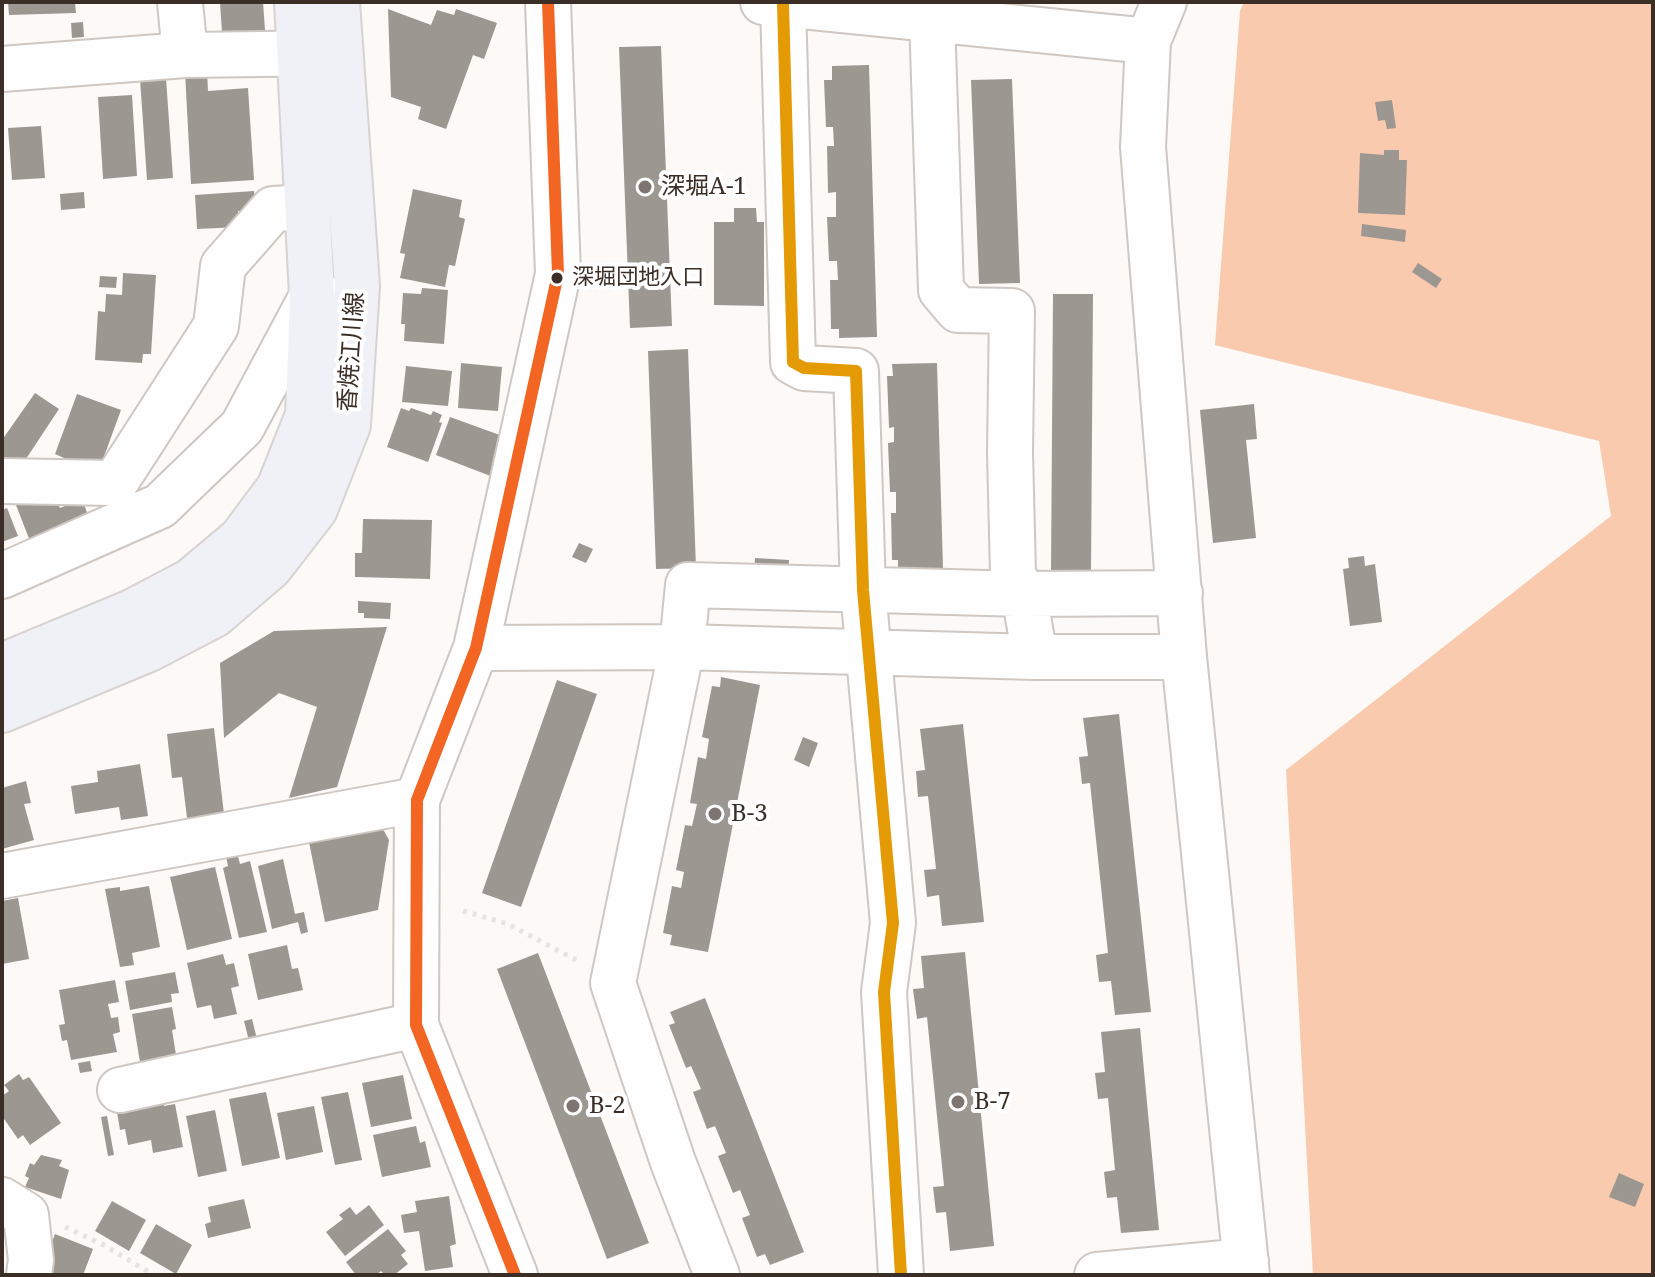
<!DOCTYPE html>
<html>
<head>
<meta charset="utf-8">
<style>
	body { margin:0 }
	#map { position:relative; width:1655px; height:1277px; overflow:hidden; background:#fcf9f7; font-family:"Noto Serif",serif }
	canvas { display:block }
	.frame { position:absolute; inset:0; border:4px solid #3b2e27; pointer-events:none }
</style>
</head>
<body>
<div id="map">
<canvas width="1655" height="1277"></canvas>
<div class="frame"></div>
</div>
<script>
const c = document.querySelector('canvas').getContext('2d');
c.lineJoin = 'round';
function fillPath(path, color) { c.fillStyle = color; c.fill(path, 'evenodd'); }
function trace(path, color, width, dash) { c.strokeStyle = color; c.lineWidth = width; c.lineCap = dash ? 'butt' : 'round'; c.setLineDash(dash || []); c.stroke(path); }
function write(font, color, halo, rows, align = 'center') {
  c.font = font + ' "Noto Serif","Noto Sans JP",serif'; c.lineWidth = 8; c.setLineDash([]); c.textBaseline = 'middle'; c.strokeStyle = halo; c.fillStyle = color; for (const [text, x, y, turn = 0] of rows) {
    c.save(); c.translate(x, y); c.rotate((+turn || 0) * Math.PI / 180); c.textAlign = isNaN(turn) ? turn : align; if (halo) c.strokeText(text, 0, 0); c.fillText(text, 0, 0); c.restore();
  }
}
const forest = new Path2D(`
	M1244,2H1653V1275H1313L1286,770L1611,516L1599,441L1215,345L1240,11Z`);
const building = new Path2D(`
	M8,2H75L76,13L9,15Z
	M220,2H263L265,30L222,33Z
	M388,9L431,25L437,10L454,15L456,9L497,23L484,59L473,55L446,129L418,119L421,107L391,97Z
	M83,22L84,37L72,38L71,23Z
	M661,46L672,326L630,328L619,47Z
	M869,65L877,337L839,338V329H831L830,280H838L837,261H829L827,217H836V192L828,193L827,146H834L833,127H826L824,80H832V66Z
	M207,71L208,91L248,88L254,180L191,184L185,72Z
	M166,78L173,178L147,180L140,79Z
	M1012,79L1020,283L979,284L971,80Z
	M132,95L137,176L103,179L98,97Z
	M1392,100L1396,128L1387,129L1385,120L1378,121L1375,102Z
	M41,126L45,178L12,180L8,128Z
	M1384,150H1399V160H1407L1405,215L1358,213L1360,153L1384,155Z
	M413,189L462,200L459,217L465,219L455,266L449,265L445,287L400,278L405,254L400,253Z
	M254,191L256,210L238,211L239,227L197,229L195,195Z
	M84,192L85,208L61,210L60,194Z
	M734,208H756L757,222H764V306L714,305V222H734Z
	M1362,224L1406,230L1405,242L1361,236Z
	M1418,263L1442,279L1436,288L1412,272Z
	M123,273L156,275L151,354H143L142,363L95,360L98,311L105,312L106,294L122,295Z
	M100,276L117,277L116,288L99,287Z
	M422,288L448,290L444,344L404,341L405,324H401L403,293L421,294Z
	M1053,294H1093L1091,570H1051Z
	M688,349L696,568L656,569L648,351Z
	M461,363L502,367L498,411L458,408Z
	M937,363L943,568L898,569V560H892L891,513H896V492H890L888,443L894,442V427L889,428L887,376H893L892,364Z
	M406,366L452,371L448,406L402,402Z
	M35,393L59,409L22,465L12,459L8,465L2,461V440Z
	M77,394L121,410L98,473L55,454Z
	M1254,404L1257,439L1246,440L1256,538L1213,543L1200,410Z
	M401,408L409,411L411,408L431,415L433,411L442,415L439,422L442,423L428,462L387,447Z
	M450,417L508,438L493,477L436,455Z
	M54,494L60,508L82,499L89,518L30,541L14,500Z
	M7,508L18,536L2,542V510Z
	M363,519L432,520L430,579L355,577V553H362Z
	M579,543L593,549L586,563L572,557Z
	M1364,556L1365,566L1375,564L1382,622L1350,626L1343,569L1349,568L1348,558Z
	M755,558L789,560L788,577L754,576Z
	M358,601L391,603L390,619L364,618V613H358Z
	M387,627L337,787L289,798L317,707L279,693L224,738L220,663L274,631Z
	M721,677L760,685L708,952L670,945L672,935L663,933L672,886L681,888L684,872L676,870L685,825L692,826L697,804L690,803L698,757L706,759L709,739L702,737L712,686L720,687Z
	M557,680L597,694L521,907L482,893Z
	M1119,714L1151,1012L1115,1015L1111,981L1099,982L1096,955L1108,953L1090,783L1082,784L1079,757L1088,756L1083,718Z
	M963,724L984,922L942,926L939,895L927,897L924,870L936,869L928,796L918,797L916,771L925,770L920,729Z
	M214,728L224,814L187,818L182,777L172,778L167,734Z
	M803,737L818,743L809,767L794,760Z
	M140,764L148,816L121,820L119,807L75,814L71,786L98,782L97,771Z
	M26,781L31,803L24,804L34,840L2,849V788Z
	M379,822L389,840L378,910L325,922L308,837Z
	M236,849L240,864L250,861L267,932L239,938L223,868L228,866L225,852Z
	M283,859L295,914L304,912L308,932L301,934L298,922L272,929L258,866Z
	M215,867L232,939L187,950L170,877Z
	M149,886L160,947L132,953L134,965L120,967L105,889L120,887V891Z
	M18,898L29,959L2,964V901Z
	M287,945L292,969L298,968L303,990L258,1000L248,954Z
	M965,952L994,1246L950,1251L946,1212L936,1213L933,1187L944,1186L927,1017L917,1019L913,989L924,988L921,956Z
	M538,953L649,1243L607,1259L497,969Z
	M223,954L226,965L234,963L239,986L231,988L237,1014L214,1019L211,1005L197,1008L187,963Z
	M175,972L179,993L171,994L172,1002L130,1010L125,981Z
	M115,980L119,1002L108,1004L111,1018L118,1017L120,1032L113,1034L117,1052L71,1060L67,1040L62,1041L59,1025L65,1024L59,990Z
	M705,998L804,1252L770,1265L765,1254L757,1257L742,1218L750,1215L740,1190L733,1193L718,1156L726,1153L715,1126L707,1129L693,1092L701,1089L691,1066L686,1068L669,1025L675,1023L670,1012Z
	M172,1007L176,1029L172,1030L176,1055L140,1062L132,1014Z
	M252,1019L257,1039L249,1041L244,1021Z
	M1140,1028L1159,1230L1121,1233L1117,1197L1107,1198L1104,1172L1115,1170L1108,1098L1098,1099L1095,1073L1105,1072L1101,1032Z
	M90,1061L92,1071L80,1073L78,1063Z
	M19,1074L23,1080L29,1077L61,1123L30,1145L23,1135L18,1139L2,1116V1096L9,1091L4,1085Z
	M403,1075L412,1119L371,1127L362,1083Z
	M266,1092L280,1158L242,1166L229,1099Z
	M348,1092L362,1160L335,1165L321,1097Z
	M163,1098L164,1106L175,1104L183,1147L153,1153L151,1140L128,1145L125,1129L120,1130L116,1106Z
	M314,1106L323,1152L286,1160L277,1113Z
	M215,1110L227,1171L198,1177L186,1116Z
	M107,1116L114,1155L108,1156L101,1117Z
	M416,1126L420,1143L425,1141L431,1167L382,1177L373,1135Z
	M41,1155L62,1160L59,1166L69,1170L61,1199L25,1187L29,1178L25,1176L30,1163L34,1165Z
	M1619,1173L1644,1184L1635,1207L1609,1197Z
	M449,1196L456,1244L450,1246L453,1267L425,1271L419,1231L404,1233L401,1215L417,1212L415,1201Z
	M244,1199L251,1228L208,1238L205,1224L211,1222L208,1207Z
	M112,1201L146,1220L129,1251L95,1231Z
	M369,1205L384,1225L345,1256L326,1232L343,1219L339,1215L350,1207L356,1215Z
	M156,1224L192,1245L176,1274L140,1253Z
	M388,1229L406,1251L401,1255L408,1264L394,1275H385L381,1271L376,1275L369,1273L356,1275L346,1262Z
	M55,1234L93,1249L83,1275H52L41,1271Z`);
const path = new Path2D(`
	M463,911L508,924L578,961
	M65,1227L102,1244L154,1275`);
const minor = new Path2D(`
	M180,2L185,55
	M763,2L1148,41
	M1164,2L1148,41L1143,147L1184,657L1247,1275
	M783,4L793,362L804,368L856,371L863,590L893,923L884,992L901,1275
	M932,18L941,290L958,310L1012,311L1010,452L1013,575L1024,594L1035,657
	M2,69L185,55L339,53
	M2,481L115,483L216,326L223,266L273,209L307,207
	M2,576L160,506L242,427L312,296L320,295
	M476,648L682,647L1035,657H1184
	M2,876L417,800
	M120,1090L416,1025
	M2,1200L26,1215L31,1260L29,1275
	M515,1275L416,1025L417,800L476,648L558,274L548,2
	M717,1275L673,1162L613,983L682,647L688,585L1024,594L1180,593
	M1097,1275L1246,1261`);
const major = new Path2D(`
	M2,666L132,612L191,581L241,539L279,488L308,415L312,296L297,2
	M2,710L149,649L214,615L270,567L315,509L348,425L357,286L337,2`);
const bus1 = new Path2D(`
	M783,4L793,362L804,368L856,371L863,590L893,923L884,992L901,1275`);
const bus2 = new Path2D(`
	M515,1275L416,1025L417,800L476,648L558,274L548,2`);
const markers = [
	[645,187,8,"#7f7570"],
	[557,278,7,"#3b2e27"],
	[715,814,8,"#7f7570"],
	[958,1102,8,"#7f7570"],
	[573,1106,8,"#7f7570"]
];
const busNames = [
	["深堀団地入口",572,278]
];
const poiNames = [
	["深堀A-1",661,187],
	["B-3",731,814],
	["B-7",974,1102],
	["B-2",589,1106]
];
const streetNames = [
	["香焼江川線",352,352,-86]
];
fillPath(forest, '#f9caad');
fillPath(building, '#9d9792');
trace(minor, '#cec7c2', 48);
trace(major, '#d7d3d1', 48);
trace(path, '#e5e4e3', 5, [4, 6]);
trace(minor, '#fffefe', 44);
trace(major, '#f0f1f6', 44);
trace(bus1, '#e49a04', 12);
trace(bus2, '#f26522', 12);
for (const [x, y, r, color] of markers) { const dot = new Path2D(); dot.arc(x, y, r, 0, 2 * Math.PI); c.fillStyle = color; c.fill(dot); trace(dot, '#fff', 3); }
write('22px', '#3b2e27', '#fff', busNames, 'left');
write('24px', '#3b2e27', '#fff', poiNames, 'left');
write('24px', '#3b2e27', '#fff', streetNames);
</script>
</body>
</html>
